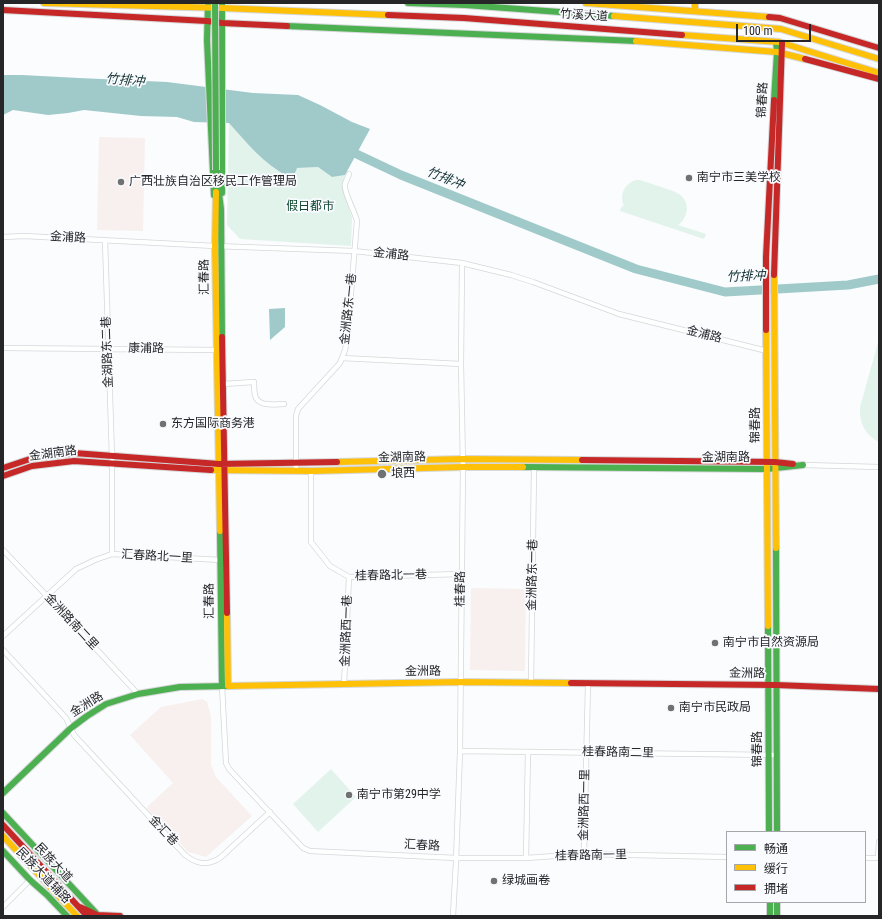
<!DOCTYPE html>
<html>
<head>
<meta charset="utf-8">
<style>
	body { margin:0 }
	#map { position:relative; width:882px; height:919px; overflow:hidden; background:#fafcfe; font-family:"Roboto Condensed","Noto Sans SC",sans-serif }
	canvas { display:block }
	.frame { position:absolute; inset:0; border:4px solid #262628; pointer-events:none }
	.legend { position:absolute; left:726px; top:831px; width:140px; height:72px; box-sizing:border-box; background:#f9fbff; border:1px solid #a5a6a9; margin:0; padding:5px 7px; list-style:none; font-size:12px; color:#262628 }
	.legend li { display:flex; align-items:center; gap:8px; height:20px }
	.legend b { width:20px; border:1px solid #a5a6a9 }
	.scale { position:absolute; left:736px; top:24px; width:75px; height:18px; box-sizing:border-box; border:2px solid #262628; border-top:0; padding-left:5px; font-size:12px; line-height:14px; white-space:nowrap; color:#262628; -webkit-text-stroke:3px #f9fbff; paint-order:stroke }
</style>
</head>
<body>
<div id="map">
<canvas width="882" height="919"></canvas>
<div class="frame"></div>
<ul class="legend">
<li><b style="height:5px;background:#4caf50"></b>畅通</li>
<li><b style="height:5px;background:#ffc107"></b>缓行</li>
<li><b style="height:5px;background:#c62828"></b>拥堵</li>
</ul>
<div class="scale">100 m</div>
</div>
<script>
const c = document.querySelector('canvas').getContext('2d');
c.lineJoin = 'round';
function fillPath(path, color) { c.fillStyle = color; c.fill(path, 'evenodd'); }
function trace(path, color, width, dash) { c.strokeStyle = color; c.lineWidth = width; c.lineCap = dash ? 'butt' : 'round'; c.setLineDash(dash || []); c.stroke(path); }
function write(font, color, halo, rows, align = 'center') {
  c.font = font + ' "Roboto Condensed","Noto Sans SC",sans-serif'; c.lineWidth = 3.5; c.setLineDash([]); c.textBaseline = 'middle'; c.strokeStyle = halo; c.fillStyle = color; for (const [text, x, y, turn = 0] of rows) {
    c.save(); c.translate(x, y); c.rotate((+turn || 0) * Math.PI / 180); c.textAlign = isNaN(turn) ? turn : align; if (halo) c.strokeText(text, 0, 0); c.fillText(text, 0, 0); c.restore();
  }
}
const commercial = new Path2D(`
	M99,137L145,138L143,231L97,230Z
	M471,588L526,589L525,671L470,670Z
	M202,699L207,702L211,716V765L216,777L252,816L206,857L188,852L147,809L148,806L173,783L130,735L161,707Z`);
const green = new Path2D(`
	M229,123L256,152L278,171L297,168L318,167L332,177L345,175L342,188L352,217L351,246L240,239L227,225Z
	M636,180H640C647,182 654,185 661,187C673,191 687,194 687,209C686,216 683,222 678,225L706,234L704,239L620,211L622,206H624C619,195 624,184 636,180Z
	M879,339V442C865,435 859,423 860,407Z
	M331,769L356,797L318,832L293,804Z`);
const water = new Path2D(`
	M3,75H22L79,78L167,82L253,93L298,95L320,105L352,122L370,129L345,175L332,177L318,167L297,168L295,173L287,176C264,164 246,142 229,123L194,122L177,117L141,116L84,110L68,113L48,115L13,110L3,115Z
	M285,308V327L270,340L269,309Z`);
const river = new Path2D(`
	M346,149L401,175L636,269L725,292L848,285L879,279`);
const street = new Path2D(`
	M3,237L24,236L215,246L354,251L462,263L511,275L533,282L619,314L767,351
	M105,240L112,457V554
	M3,348L217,350
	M342,358L461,364
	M223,384L254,382C254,387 254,394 256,398C261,407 276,404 284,404
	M803,465L879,467
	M296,470V416L298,409L340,363L345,350L347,341L357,221C355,212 343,191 345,184C346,181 348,177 349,174
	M311,471V542L330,566L349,577L462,574
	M3,550L46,595L138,694
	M3,636L76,569L95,560L112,554L221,560
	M3,650L66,718L74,735L185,855C194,862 203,866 214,861C221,859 227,851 233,846C245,835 257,824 270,812
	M531,683L534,468
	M344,685L349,577
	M222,686L226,763L229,769L303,848L310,851L456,858H526L584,854L727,857
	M460,751L776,755
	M584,854L588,684
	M526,858L528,752
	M865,858H879
	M878,858L879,842
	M3,907L30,880
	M453,916L456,861L460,751L463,467L461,364L462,263`);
const fast = new Path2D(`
	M208,3L207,40L214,195
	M222,3V193
	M408,3L465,5L614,16
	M287,26L636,41
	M774,100L777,52L776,42
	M216,170L221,209L222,337
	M523,467L767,469L803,465
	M220,531L222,686
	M776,548L777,832
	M768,626L769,832
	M3,793L71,728L87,716L106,704L138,694L180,687L228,686
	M3,813L96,913
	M3,851L30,880L47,895L67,916
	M770,902V916
	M777,902V916`);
const slow = new Path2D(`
	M44,3L222,8L388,15
	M586,3L769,17
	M695,3V11
	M614,16L781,29L879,59
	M682,35L779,42L879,73
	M636,41L777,52L805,59
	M216,192L215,246L220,531
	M774,275L776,548
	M766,330L768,626
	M337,462L463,459L582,460
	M211,470L311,471L463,467H523
	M227,613L228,686
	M228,686L460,682L571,683
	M3,836L77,916`);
const jam = new Path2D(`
	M3,10L207,21L222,23L287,26
	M388,15L464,18L682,35
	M769,17L780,18L879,48
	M805,59L879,79
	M774,275L782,43
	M766,330V257L774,100
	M222,337L227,613
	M582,460L775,462L793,464
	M3,468L30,459L74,453L219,464L337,462
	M3,476L32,466L74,461L211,470
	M571,683L776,685L879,689
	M3,825L87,916
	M80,907L97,915L120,916`);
const fastBridge = new Path2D(`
	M215,3L216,170`);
const markers = [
	[689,178,4,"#707173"],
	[121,182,4,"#707173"],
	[163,424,4,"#707173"],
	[382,474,5,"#707173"],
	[715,643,4,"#707173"],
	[671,708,4,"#707173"],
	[349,795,4,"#707173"],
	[494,881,4,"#707173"]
];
const streetNames = [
	["竹溪大道",584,16,4],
	["锦春路",763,100,-87],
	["金浦路",68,238,3],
	["金浦路",391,255,6],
	["汇春路",205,277,-91],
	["金洲路东一巷",349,309,-84],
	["金浦路",704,335,14],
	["康浦路",146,349,1],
	["金湖路东二巷",108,352,-92],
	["锦春路",756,425,-90],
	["金湖南路",53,454,-7],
	["金湖南路",402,458,-1],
	["金湖南路",726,458],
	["汇春路北一里",157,557,3],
	["金洲路东一巷",533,575,-89],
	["桂春路北一巷",391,576,-1],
	["桂春路",461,589,-89],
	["汇春路",210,601,-91],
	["金洲路南二里",71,622,47],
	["金洲路西一巷",347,631,-88],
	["金洲路",423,672,-1],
	["金洲路",747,674,1],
	["金洲路",87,705,-32],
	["锦春路",758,749,-90],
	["桂春路南二里",618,753,1],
	["金洲路西一里",585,805,-89],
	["金汇巷",163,831,47],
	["汇春路",422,846,3],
	["桂春路南一里",591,856,-1],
	["民族大道",53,863,47],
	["民族大道辅路",43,876,46]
];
const poiNames = [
	["南宁市三美学校",697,178],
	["广西壮族自治区移民工作管理局",129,182],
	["东方国际商务港",171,424],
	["埌西",391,474],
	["南宁市自然资源局",723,643],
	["南宁市民政局",679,708],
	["南宁市第29中学",357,795],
	["绿城画卷",502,881]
];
const parkNames = [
	["假日都市",310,207]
];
const waterNames = [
	["竹排冲",125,81,5],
	["竹排冲",445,179,22],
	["竹排冲",746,277,-2]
];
fillPath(commercial, '#f8f0ee');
fillPath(green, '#e2f3eb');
fillPath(water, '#a0c9ca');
trace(river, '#a0c9ca', 9);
trace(street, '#d6d7d9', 6);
trace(fast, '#d6d7d9', 8);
trace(slow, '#d6d7d9', 8);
trace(jam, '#d6d7d9', 8);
trace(street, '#feffff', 4.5);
trace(fast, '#4caf50', 6);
trace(slow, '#ffc107', 6);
trace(jam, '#c62828', 6);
trace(fastBridge, '#d6d7d9', 8, []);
trace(fastBridge, '#4caf50', 6);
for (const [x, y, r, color] of markers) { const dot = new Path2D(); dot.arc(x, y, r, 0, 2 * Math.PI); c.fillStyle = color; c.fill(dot); trace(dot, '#f9fbff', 1.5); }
write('12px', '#262628', '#f9fbff', streetNames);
write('12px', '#262628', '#f9fbff', poiNames, 'left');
write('12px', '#0d462e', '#f9fbff', parkNames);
write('italic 13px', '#153334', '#f9fbff', waterNames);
</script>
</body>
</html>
